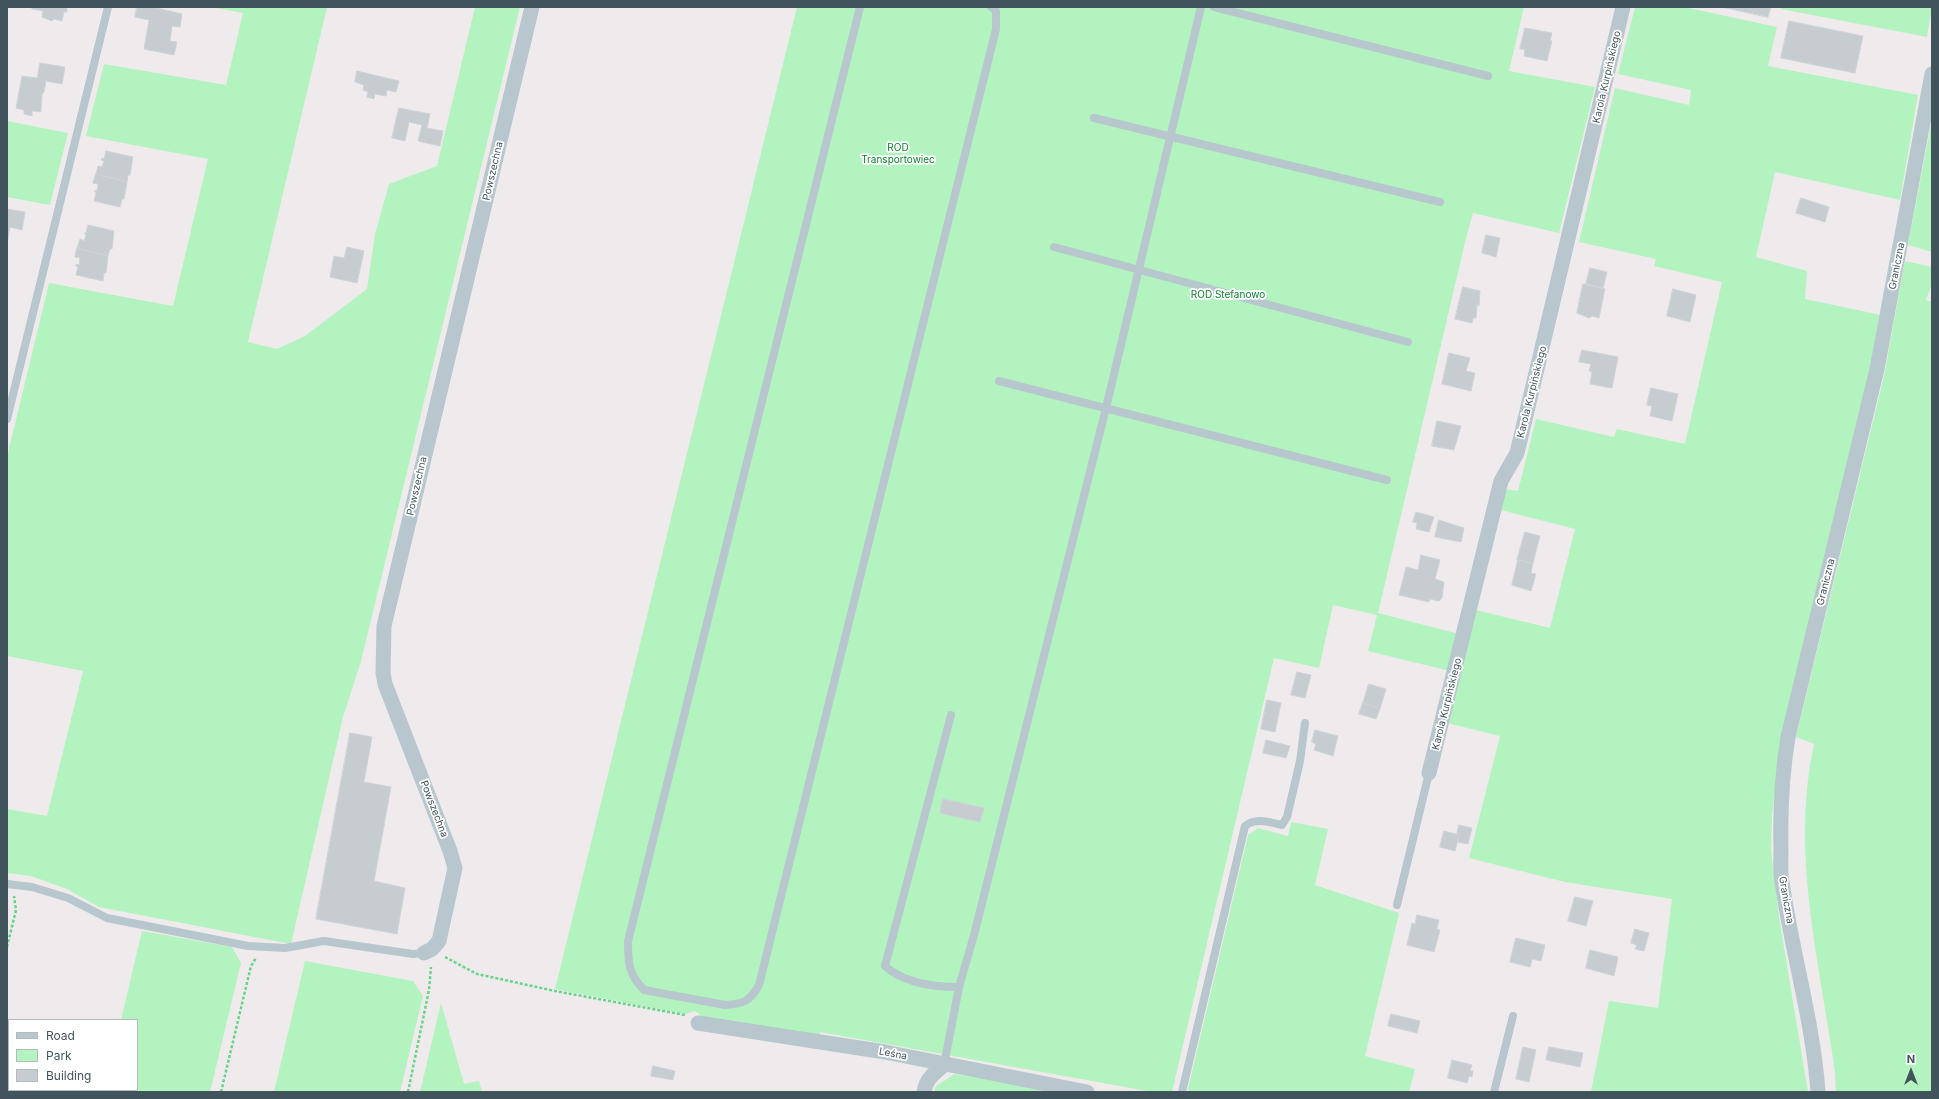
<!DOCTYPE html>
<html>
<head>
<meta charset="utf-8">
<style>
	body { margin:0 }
	#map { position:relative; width:1939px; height:1099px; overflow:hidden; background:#efebec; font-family:Inter,sans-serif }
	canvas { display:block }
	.frame { position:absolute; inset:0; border:8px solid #42545b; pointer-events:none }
	.legend { position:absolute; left:8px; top:1019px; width:130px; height:72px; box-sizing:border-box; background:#fff; border:1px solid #b3bbbd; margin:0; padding:5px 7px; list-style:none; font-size:12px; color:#42545b }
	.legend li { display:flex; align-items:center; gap:8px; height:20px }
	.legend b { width:20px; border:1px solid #b3bbbd }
	.north { position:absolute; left:1891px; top:1051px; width:40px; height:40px; -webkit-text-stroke:3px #fff; paint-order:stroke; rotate:0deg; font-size:11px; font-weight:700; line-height:16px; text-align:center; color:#42545b }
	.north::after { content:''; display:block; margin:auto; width:14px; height:18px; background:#42545b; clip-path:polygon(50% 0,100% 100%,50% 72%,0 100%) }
</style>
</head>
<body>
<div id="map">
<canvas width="1939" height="1099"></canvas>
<div class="frame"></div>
<ul class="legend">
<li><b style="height:5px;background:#b7c7cd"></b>Road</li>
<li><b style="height:11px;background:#b3f3bf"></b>Park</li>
<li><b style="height:11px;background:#c7ccd1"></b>Building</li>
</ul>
<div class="north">N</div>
</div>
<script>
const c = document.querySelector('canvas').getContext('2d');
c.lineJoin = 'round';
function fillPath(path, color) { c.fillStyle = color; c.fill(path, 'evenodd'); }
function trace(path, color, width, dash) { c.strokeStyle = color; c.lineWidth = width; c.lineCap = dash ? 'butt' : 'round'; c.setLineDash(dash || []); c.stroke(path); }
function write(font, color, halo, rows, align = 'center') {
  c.font = font + ' Inter,sans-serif'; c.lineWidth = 3.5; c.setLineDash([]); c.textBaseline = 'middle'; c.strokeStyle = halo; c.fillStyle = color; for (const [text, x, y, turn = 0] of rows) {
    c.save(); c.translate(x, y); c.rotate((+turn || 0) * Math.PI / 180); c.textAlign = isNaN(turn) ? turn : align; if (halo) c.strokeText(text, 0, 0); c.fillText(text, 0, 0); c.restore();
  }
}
const green = new Path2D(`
	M211,7H327L248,342L277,349L305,336L367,289L375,234L389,184L437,166L475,7H520L361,661L343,717L291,944L99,907L67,889L31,876L7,873V809L47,816L83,671L7,656V457L49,283L173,306L208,159L86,136L104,64L226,85L243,13Z
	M797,7H1524L1509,71L1595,87L1559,233L1473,213L1467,234L1378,613L1459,634L1450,671L1368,651L1377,615L1333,605L1319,668L1274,658L1172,1092H1153L820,1032L819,1039L705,1019L695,1011L685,1014L555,989Z
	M1635,7H1684L1777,27L1768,66L1918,95L1900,200L1775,172L1756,257L1807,271L1805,299L1881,315L1870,374L1782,740L1772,815L1771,849L1779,917L1808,1092H1591L1609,1001L1658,1008L1672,899L1565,882L1469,858L1500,736L1447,723L1476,610L1550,628L1575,529L1501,510L1505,489L1518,491L1536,419L1614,437L1617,429L1685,444L1722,282L1654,266L1656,259L1579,242L1615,88L1689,105L1691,90L1618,74Z
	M1782,7H1932L1927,37L1781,9Z
	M1932,119V252L1908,245Z
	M7,121L68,133L50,205L7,197Z
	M1905,261L1932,267V284L1926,300L1932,302V1092H1836L1835,1072C1820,964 1790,853 1814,744L1796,737L1884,376Z
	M1291,822L1328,829L1315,885L1399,913L1365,1056L1415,1069L1409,1092H1190L1188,1089L1248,835L1258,828L1288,836Z
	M142,931L232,947L241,963L210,1092H103L104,1090H137V1020H121Z
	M305,961L413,981L423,996L400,1092H274Z
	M441,1003L464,1084L479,1081L482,1092H420Z
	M955,1074L1059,1092H934L936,1086Z`);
const building = new Path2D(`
	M33,7H67V12H64L62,21L54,19L52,21L42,17L43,11L32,9Z
	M137,7H153L182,14L180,27L172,26L170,41L177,42L174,55L144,49L149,20L135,17Z
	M1722,7H1771L1768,17Z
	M1789,21L1863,36L1855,73L1781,58Z
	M1525,28L1552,33L1550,41H1552L1547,61L1524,56L1525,50L1520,49Z
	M40,63L65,67L62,84L46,81L44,92L42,94L41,112L32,111V116L24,114V110L16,108L22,76L37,78Z
	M357,71L399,81L396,92L387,90L386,96L375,94L374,99L367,97L368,92L363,90L364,85L355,82Z
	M399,108L430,114L427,128L443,131L440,146L418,141L422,125L409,122L405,141L392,138Z
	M106,151L133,157L130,175H128L127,182L96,174L98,166L102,167L104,161L101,160L102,158L104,159Z
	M96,174L127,182L124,199H122L120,207L94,201L96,193L94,191H97L98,184L93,183Z
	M1801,198L1829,207L1825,222L1796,213Z
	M7,209L25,212L22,230L10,227L7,245Z
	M88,225L114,231L112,249H110L108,256L77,248L80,239L84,241L86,235L84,233H86Z
	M1486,235L1500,238L1496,257L1482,253Z
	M347,247L364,251L357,283L330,277L334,256L344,258Z
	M77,248L108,256L106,273H104L103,281L76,275L78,267L76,266V264L79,265L80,258L75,257Z
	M1590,268L1607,272L1603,288L1586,284Z
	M1583,284L1605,289L1599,318L1592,316L1589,318L1577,313Z
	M1463,287L1480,291L1479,306L1477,305L1476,318H1473L1472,323L1455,319Z
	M1673,289L1696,295L1690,322L1667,316Z
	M1582,350L1618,357L1612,388L1590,384L1592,372L1589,371L1591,364L1579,362Z
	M1449,353L1470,358L1466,371L1475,373L1471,391L1442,384Z
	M1651,388L1678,394L1672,421L1650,416L1652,406L1647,405Z
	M1437,421L1461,426L1454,450L1432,446Z
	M1416,512L1434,517L1429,532L1416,529L1417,523L1413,522Z
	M1439,520L1464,528L1461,542L1435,537Z
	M1525,532L1540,536L1533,563L1517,560Z
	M1421,555L1440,560L1435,579L1444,582L1442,598L1439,601L1430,599L1429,602L1399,595L1406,567L1418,570Z
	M1518,560L1533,563L1531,573L1536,574L1531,591L1512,585Z
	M1297,672L1311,675L1305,698L1291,695Z
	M1369,684L1386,689L1380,709L1363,703Z
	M1267,700L1281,703L1275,732L1261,729Z
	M1363,703L1380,709L1376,719L1359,714Z
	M1315,730L1338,736L1333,756L1314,750L1316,744L1312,742Z
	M350,733L372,737L364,782L391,787L374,881L405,888L397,934L316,919Z
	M1266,740L1290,746L1286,758L1263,753Z
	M943,799L984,808L980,822L940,813Z
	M1459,825L1472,828L1468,844L1458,842L1459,835L1457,834Z
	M1444,831L1459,835L1455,851L1440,847Z
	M1575,897L1593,901L1586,926L1568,921Z
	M1417,915L1439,920L1437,929L1440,930L1434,952L1407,945L1412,923L1415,924Z
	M1635,929L1649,933L1644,951L1635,949L1637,945L1631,943Z
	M1516,938L1545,945L1541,961L1532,959L1530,967L1510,962Z
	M1590,950L1618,957L1614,976L1586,968Z
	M1391,1014L1420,1021L1417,1033L1388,1026Z
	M1523,1047L1536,1050L1529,1082L1516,1079Z
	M1549,1047L1583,1053L1580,1067L1546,1060Z
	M1452,1060L1472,1065L1470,1071H1473L1472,1077L1469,1076L1467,1083L1448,1078Z
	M653,1066L675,1071L673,1080L651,1076Z`);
const path = new Path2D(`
	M7,947L16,910L14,896
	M445,957L477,974L555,991L685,1015
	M221,1092L251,966L256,958
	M408,1092L429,990L431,967`);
const lane = new Path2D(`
	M860,7L628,941C628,962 628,974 644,990L725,1005C744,1004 750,1001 759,985L996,29V11L991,7
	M1214,7L1488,76
	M1094,118L1440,202
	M1054,247L1408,342
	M999,381L1387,480
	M7,419L108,7
	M951,715L885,966C904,983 934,987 959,987L974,935L1106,408L1201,7
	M7,884L32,887L68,898L107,918L248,946L285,948L324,941L413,954L424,953
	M1397,905L1429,773
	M944,1065L959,987
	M1182,1092L1245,826C1256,817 1269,822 1282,825L1287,817L1300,761L1305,723
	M1494,1092L1513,1016`);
const street = new Path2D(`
	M1429,773L1501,481L1517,453L1623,7
	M424,953L432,949L439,941L455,868L450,851L385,684L383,673L384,626L532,7
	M698,1023L885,1052L1087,1092
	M924,1092C926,1079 934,1073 944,1065
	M1818,1092C1813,1021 1792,953 1782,882C1780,872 1781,860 1781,849C1780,811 1782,774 1788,737L1877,369L1932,74`);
const streetNames = [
	["Karola Kurpińskiego",1607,77,-77],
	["Powszechna",493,171,-77],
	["Graniczna",1897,266,-79],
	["Karola Kurpińskiego",1532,392,-76],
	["Powszechna",417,486,-77],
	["Graniczna",1826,582,-76],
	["Karola Kurpińskiego",1447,704,-76],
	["Powszechna",434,809,69],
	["Graniczna",1786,900,80],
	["Leśna",893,1054,11]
];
const parkNames = [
	["ROD",898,148],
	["Transportowiec",898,160],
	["ROD Stefanowo",1228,295]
];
fillPath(green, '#b3f3bf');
fillPath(building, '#c7ccd1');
trace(building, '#ced3d8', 1);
trace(path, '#67d48a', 2.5, [3, 2]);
trace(lane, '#b7c7cd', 8);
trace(street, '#b7c7cd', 15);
write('10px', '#42545b', '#fff', streetNames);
write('10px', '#0c8231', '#fff', parkNames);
</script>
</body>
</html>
